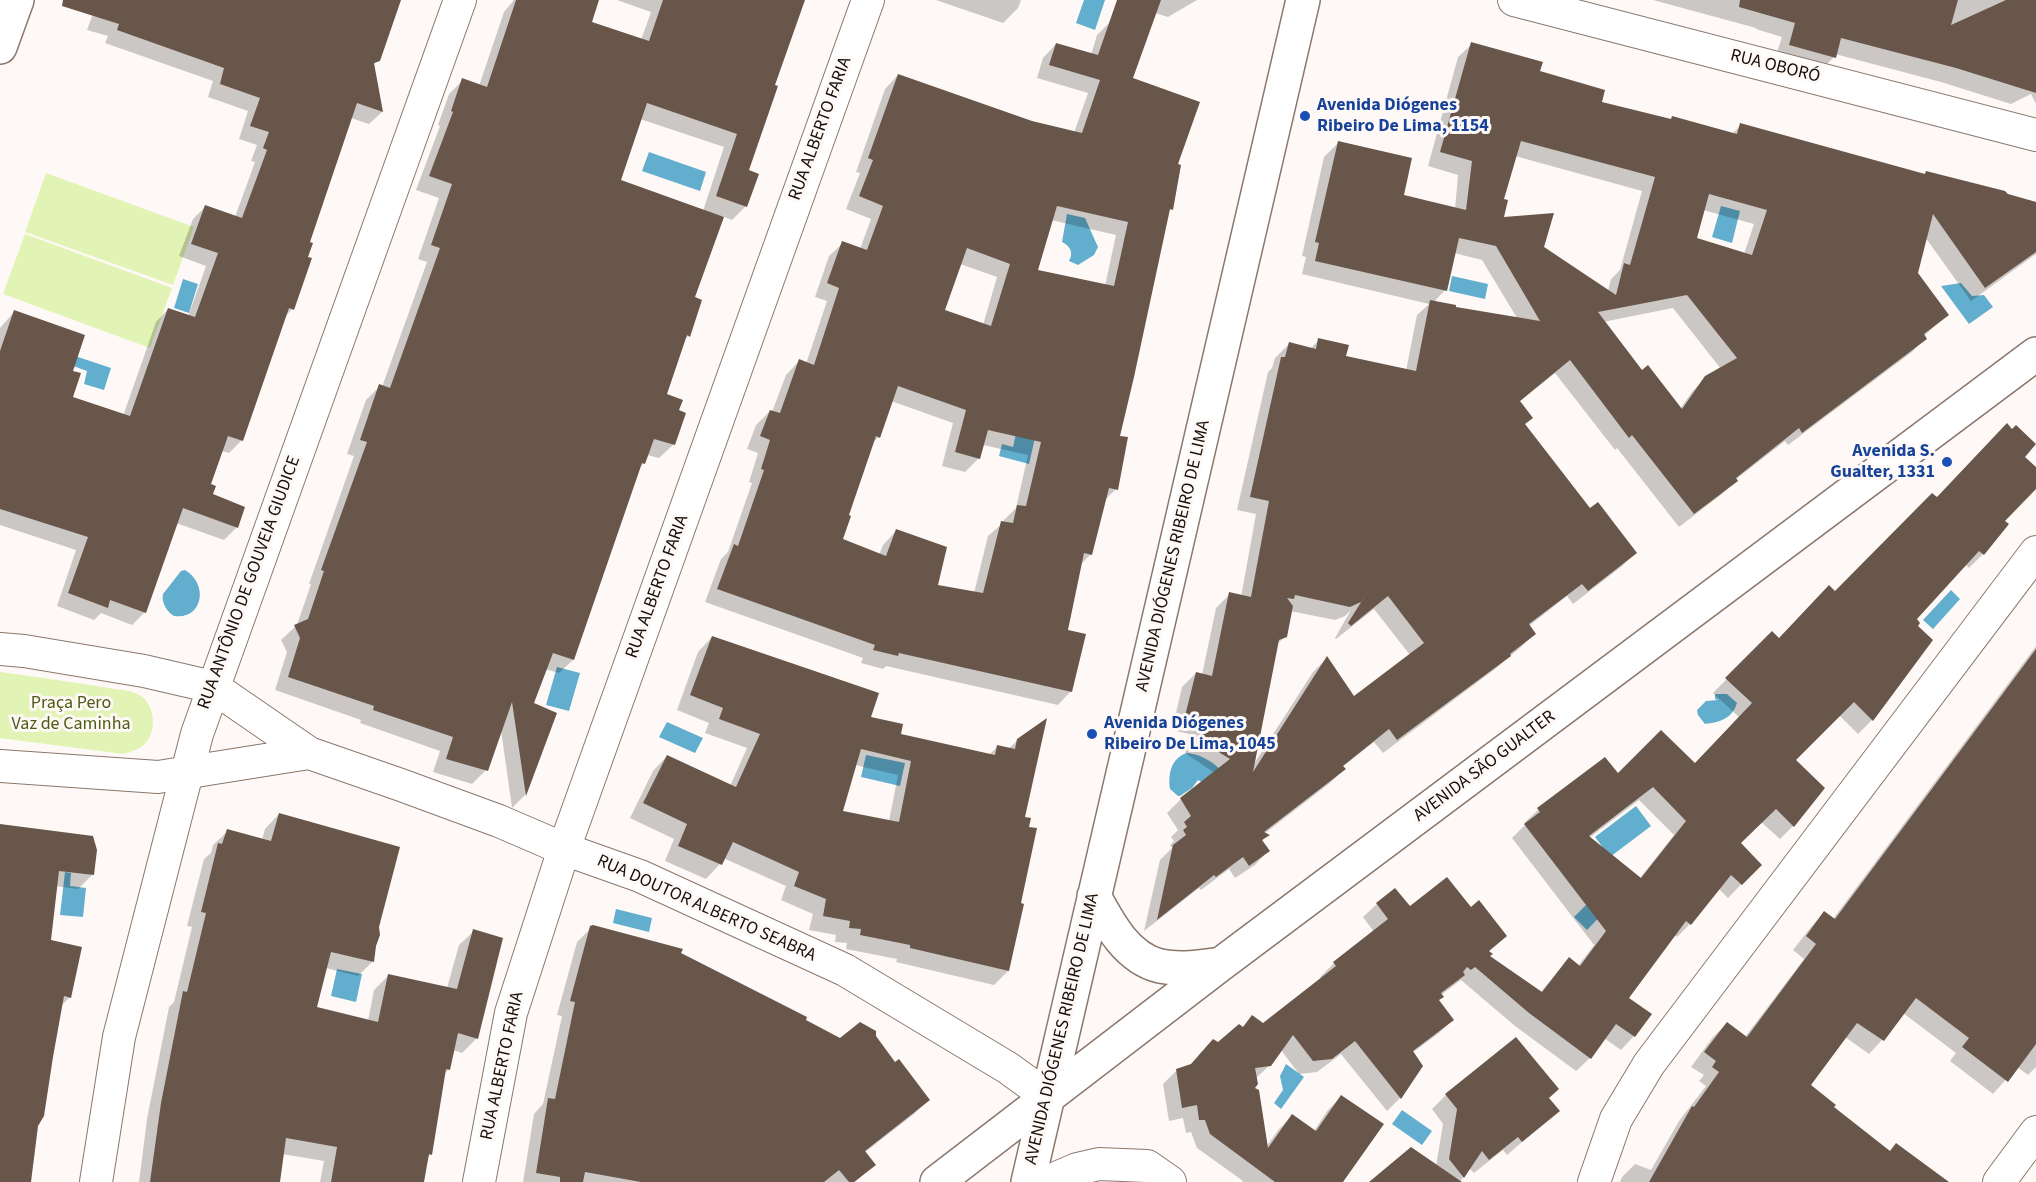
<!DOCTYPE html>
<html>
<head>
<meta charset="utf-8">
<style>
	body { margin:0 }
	canvas { display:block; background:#fef9f6 }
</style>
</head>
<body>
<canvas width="2036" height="1182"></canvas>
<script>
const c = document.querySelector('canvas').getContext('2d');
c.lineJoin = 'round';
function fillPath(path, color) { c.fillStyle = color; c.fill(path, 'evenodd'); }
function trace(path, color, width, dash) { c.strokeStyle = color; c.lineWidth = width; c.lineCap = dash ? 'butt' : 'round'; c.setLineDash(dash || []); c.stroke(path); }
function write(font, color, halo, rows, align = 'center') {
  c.font = font + ' "Source Sans 3",sans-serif'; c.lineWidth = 6; c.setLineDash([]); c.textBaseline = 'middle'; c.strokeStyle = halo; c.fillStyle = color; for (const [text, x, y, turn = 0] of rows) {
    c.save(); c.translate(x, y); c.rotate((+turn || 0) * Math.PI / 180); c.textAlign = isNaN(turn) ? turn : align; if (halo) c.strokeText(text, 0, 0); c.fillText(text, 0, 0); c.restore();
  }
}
const green = new Path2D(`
	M46,173L194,227L173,285L25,232Z
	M25,234L172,288L150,348L3,294Z
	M0,672C37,677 73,682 109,688C119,690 132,690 141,696C156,707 157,732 144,745C138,750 130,752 123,754L0,738Z`);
const water = new Path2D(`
	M1084,0H1105L1095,30L1076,23Z
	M649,152L706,172L700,191L642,171Z
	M1721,206L1740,211L1732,243L1712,237Z
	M1067,214L1085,218L1098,247L1094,255L1078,265L1069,261C1074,252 1070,246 1062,242Z
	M1452,276L1488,284L1485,299L1449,291Z
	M183,279L198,284L189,313L174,308Z
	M1961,283L1972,296L1984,295L1993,307L1969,324L1941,286Z
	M57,350L111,368L104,390L84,384L87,371L54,359Z
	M1020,416L1039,420L1029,464L999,456L1002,444L1013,447Z
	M185,570C209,584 203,620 174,616C167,612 161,602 163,594L181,571Z
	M1951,590L1960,599L1933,629L1923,620Z
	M557,667L580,673L569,711L546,705Z
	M1715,694H1727L1737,703C1732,719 1720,722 1705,724L1698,715L1697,710L1706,701L1718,700L1715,699Z
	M667,722L703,738L695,753L659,737Z
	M1187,753C1200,754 1212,761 1222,771L1207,785L1198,780L1192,788L1180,796H1178L1170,789C1168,774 1171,758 1187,753Z
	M866,755L905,763L900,786L861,777Z
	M1636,806L1651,826L1610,857L1595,837Z
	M65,872L71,873L70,886L86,888L83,917L60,915Z
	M1599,892L1612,904L1587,930L1574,917Z
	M616,909L652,918L649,932L613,923Z
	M337,969L362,974L356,1002L331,996Z
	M1286,1064L1304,1077L1281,1109L1274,1103L1283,1090L1280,1076Z
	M1402,1110L1432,1131L1422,1145L1392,1124Z`);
const shadow = new Path2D(`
	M98,0H399L379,60L373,65L382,112L369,124L351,118L308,243L292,309L285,317L242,440L229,453L221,451L209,485L211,495L243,508L236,528L224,540L176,523L145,612L132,625L101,613L94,620L57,606L76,550L0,525V328L14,312L71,371V398L123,416L156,322L168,309L188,317L206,266L179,256L193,219L205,207L235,217L255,162L251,161L257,145L239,139L248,111L208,97L213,81L105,43L108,36L87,30Z
	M514,0H598L590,23L641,40L651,12L617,0H804L773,86L748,171L746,206L732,220L722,216L693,298L688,336L683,341L665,394L677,411L684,414L673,445L659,458L647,455L644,463L639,468L573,660L559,673L545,669L532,704L555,713L525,795L512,808L501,730L486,770L472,784L433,772L440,751L360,723L361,720L275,690L287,652L281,640L297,625L311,584H309L354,456L347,454L366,400L380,386L382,387L427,262L418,259L439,198L416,190L440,126L438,125L449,94L463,80L479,86L504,12ZM640,119L724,147L703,211L619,181Z
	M936,0H1021L1018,8L1003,23Z
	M1119,0H1197L1168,17L1155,13L1131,79L1176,165L1171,209L1168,212L1118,437L1116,489L1104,501L1091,554L1080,565L1066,631L1071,691L1058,705L886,666L883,669L861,663L863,658L705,602L721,559L728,552L752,483L749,482L758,453L747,449L756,425L770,411L772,412L786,375L799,361L806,364L827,301L815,297L829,256L843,243L860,249L871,219L846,209L860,173L856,172L885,89L898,75L1032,122L1074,133L1088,93L1037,78L1043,58L1056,44L1091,55L1097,35L1111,21ZM1051,220L1116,235L1105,286L1036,271ZM960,264L997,277L983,325L943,311ZM891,401L953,423L942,466L965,472L979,458L983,445L1028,455L1016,508L1004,520L1003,523L988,536L974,593L936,586L896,531L883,545L879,555L841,540L847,516L872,443L879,437Z
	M1653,0H2036V104L2031,94L2011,104L1941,82L1835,54L1834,57L1820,71L1775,59L1782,37L1756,29V28Z
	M1472,44L1539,72L1600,103L1732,134L1741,125L1924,175L1927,172L2036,202V254L1971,301L1925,237L1916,273L1947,315L1924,336L1925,338L1912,352L1788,445L1785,441L1735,480L1722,494L1679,527L1617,448L1615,450L1555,373L1519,402L1524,425L1590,510L1635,553L1621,567L1573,604L1567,596L1529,626L1534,634L1521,647L1495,669L1383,753L1374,742L1342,767L1344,769L1330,783L1264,834L1267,835L1261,842L1268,851L1255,865L1235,878L1229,869L1201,890L1199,888L1144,931L1160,860L1172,848L1170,845L1174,841L1171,837L1178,830L1167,813L1181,799L1215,773L1185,753L1189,734L1172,730L1182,687L1196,673L1202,675L1216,608L1230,594L1241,597L1256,514L1237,510L1268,372L1272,368L1275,358L1289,344L1310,349L1319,340L1344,357L1406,371L1417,315L1429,304L1302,274L1306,257L1302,256L1324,157L1338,143L1402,197L1455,209L1458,175L1428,166L1458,57ZM1515,156L1642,191L1620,270L1611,279L1608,291L1502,218V200ZM1703,210L1754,224L1744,254L1695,239ZM1454,253L1482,260L1517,318L1454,308L1434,302L1445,290ZM1673,308L1721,369L1706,377L1692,392L1680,409L1642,372L1603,322ZM1374,609L1410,655L1354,698L1327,658L1313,672L1252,767L1276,645L1286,636L1290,611L1335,620L1345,616L1351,610L1335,638L1336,639Z
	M2023,457L2036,470V487L2003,521L1983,554L1969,568L1965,564L1915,619V626L1931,640L1872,720L1858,734L1839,715L1794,761L1793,826L1780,839L1761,822L1739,843L1760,865L1728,898L1718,888L1690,924L1677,937L1674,935L1627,998L1650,1015L1634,1036L1621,1050L1604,1038L1590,1058L1576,1071L1515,1026L1461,980L1441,995L1438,1001L1452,1020L1439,1033L1412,1053L1422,1066L1400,1098L1387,1111L1341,1054L1317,1072L1299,1074L1281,1050L1270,1065L1255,1079L1253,1088L1266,1147L1279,1129L1292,1116L1314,1131L1328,1110L1342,1096L1341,1182H1242L1243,1181L1197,1148L1191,1132L1186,1133L1183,1118L1169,1121L1163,1084L1177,1070L1189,1066L1242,1028L1252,1017L1263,1024L1322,979L1320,977L1334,963L1374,932L1363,917L1377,904L1410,908L1471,909L1505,936L1488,952V956L1540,993L1569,959L1578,966L1594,945L1512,838L1526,824L1524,823L1538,810L1605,759L1617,775L1694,765L1739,717L1713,693L1772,633L1779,639L1835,593L1936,499ZM1639,800L1674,835L1640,878L1589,838Z
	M712,637L899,735L989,755L997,747L1008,749L1018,740L1023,818L1019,904L1008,971L994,985L896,962L897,959L846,949L847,943L835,942L836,935L809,930L813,914L781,900L786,886L723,858L720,864L706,879L665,861L674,839L630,818L653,771L667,756L730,786L747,748L705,733L709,723L677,710L698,652ZM855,765L898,775L889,821L841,812Z
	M2036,646V1067L2028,1075L2017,1067L1993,1094L1950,1061L1956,1053L1903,1013L1882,1040L1869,1054L1845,1037L1809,1086L1832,1107L1889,1152L1896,1145L1946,1182H1620L1622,1177L1635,1164L1651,1170L1679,1121L1706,1086L1699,1081L1704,1075L1691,1067L1713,1037L1727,1023L1745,1037L1804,959L1793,950L1811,927L1824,913L1833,919Z
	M279,814L374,946L372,962L358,976L326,968L316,1009L368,1021L374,990L388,976L447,988L459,945L474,931L502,939L476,1039L462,1053L453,1050L449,1069L444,1074L431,1154L427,1158L423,1182H320L324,1161L282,1154L278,1182H139L147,1119L169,1007L174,1002L192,927L187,926L204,859L211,853L213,845L228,831L262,840L265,829Z
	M0,826L92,875L78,889L55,886L50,941L70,997L60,1007L37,1125L29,1182H0Z
	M591,928L679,954L840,1040L874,1037L895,1064L928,1100L914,1114L864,1153L874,1165L855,1182H523L534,1114L543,1104L562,1016L557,1015L577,942Z
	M1446,1095L1548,1099L1558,1111L1507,1155L1503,1150L1474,1173L1469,1168L1460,1182H1371L1436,1166L1443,1124L1432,1109Z`);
const building = new Path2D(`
	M63,0H401L380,61L374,63L383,112L357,103L310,242L313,243L308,257L312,258L294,310L289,308L243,441L228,436L211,484L216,486L213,494L245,507L238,528L183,508L146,613L110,600L108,608L68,593L88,537L0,509V351L14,310L85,335L73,371L81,373L73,397L130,416L168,308L195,317L218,253L191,244L205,205L242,218L267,150L263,148L269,132L250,126L260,98L220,84L224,68L117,30L119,24L62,6Z
	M516,0H599L592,22L649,41L663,0H805L775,85L778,86L749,170L759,174L747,207L716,196L737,134L647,103L621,180L724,217L695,297L702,300L690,337L687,335L667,394L683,400L679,410L686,413L675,445L654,439L645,464L642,463L574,660L553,653L534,703L557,713L526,796L512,702L488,771L446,759L453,737L373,710L374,706L288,677L300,638L294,625L308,619L324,571L321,570L367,442L360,440L379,384L390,388L440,248L431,245L452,184L429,176L453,112L451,111L462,78L487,87Z
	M1117,0H1161L1133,78L1200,102L1178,164L1181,165L1173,210L1170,209L1134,377L1120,436L1128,437L1118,490L1109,488L1092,555L1084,553L1068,630L1086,634L1072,692L899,653L898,656L873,650L875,645L717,589L734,544L738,546L764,470L761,469L770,440L760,436L770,410L780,413L799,359L814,365L839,288L827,283L842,241L867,250L883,206L859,196L873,160L868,158L898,74L1032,121L1082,133L1100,80L1049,65L1056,43L1098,55ZM1057,206L1128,222L1114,286L1038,270ZM967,248L1010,264L991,326L945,310ZM898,386L966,410L955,452L980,459L988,430L1041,442L1026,506L1017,505L1013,523L1001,521L983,593L938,585L947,547L896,529L886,556L843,539L851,516L849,515L876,436L880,438Z
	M1740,0H1958L1951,25L2006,0H2036V93L1956,68L1841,38L1836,58L1789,45L1795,23L1739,7Z
	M1471,42L1543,62L1540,71L1605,90L1602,102L1671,119L1672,116L1737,134L1740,123L1925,174L1926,171L2005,191L2008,194L2036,202V252L1985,288L1933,214L1918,273L1949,315L1924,334L1927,339L1802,433L1799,428L1736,478L1738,481L1694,514L1632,435L1629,438L1570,360L1520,401L1533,418L1525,424L1590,508L1598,502L1637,553L1588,591L1582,584L1529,624L1536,634L1510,654L1511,656L1397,740L1389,729L1343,766L1346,769L1264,832L1270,835L1262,840L1270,851L1249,866L1243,857L1216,877L1214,875L1157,920L1173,845L1186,835L1183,830L1187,827L1184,822L1191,816L1180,798L1230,759L1198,739L1202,720L1185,716L1196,672L1212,676L1229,592L1251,597L1269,501L1250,497L1281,357H1285L1289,342L1316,349L1318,338L1349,345L1346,356L1416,371L1430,300L1456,305V307L1540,321L1496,246L1459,238L1447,291L1315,261L1319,243L1315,242L1338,141L1412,158L1404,195L1466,210L1472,161L1440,152ZM1521,141L1655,177L1630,265L1624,263L1616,295L1544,247L1554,213L1504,217L1508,200L1504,199ZM1709,194L1767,210L1752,255L1697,238ZM1687,295L1737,358L1705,376L1682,409L1648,365L1642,370L1598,312ZM1373,583L1348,623L1351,626L1388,596L1424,643L1354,696L1327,656L1253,772L1279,640L1287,637L1293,606L1287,598L1294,599L1295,595L1350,607L1361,602Z
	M2007,423L2012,429L2016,425L2036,444L2025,457L2036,467V489L2005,521L2009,524L1984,555L1979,551L1917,619L1920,623L1918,626L1933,640L1873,721L1854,702L1796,760L1825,788L1794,827L1776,809L1741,843L1762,865L1742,885L1731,875L1691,925L1686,921L1629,998L1652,1014L1635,1037L1616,1024L1591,1059L1529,1013L1475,967L1471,970L1467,967L1463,972L1465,975L1441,993L1444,997L1439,1000L1454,1020L1413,1051L1423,1066L1401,1099L1355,1041L1332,1059L1313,1061L1293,1035L1271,1066L1255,1068L1258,1084L1255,1088L1259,1090L1268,1148L1292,1114L1316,1131L1341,1095L1384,1124L1343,1182H1275L1210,1134L1205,1120H1199L1197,1105L1182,1108L1176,1069L1191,1064L1213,1039L1218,1042L1239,1024L1243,1027L1252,1015L1263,1023L1336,966L1333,962L1388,919L1376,903L1395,888L1410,906L1447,877L1471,907L1479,900L1507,936L1489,951L1493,954L1490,956L1542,992L1569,957L1580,966L1606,931L1524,824L1540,812L1537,808L1605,757L1618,773L1661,730L1695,763L1752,703L1725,678L1772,631L1779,638L1829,585L1835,591L1932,493L1937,497ZM1653,787L1686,821L1641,878L1589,836Z
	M712,636L879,693L871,717L903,724L901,734L995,755L997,745L1015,749L1017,739L1047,718L1025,817L1031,818L1029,827L1037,828L1021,903L1024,904L1009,971L910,948V945L860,935L861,929L849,928L850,921L823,916L826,899L794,886L799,872L733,842L722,865L678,846L687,824L643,803L667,755L736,787L760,734L719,719L723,708L690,695ZM861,749L911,761L899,822L843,811Z
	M2036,649V1044L2008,1082L1962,1047L1969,1038L1916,998L1884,1041L1857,1023L1811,1085L1836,1105L1834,1107L1890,1151L1896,1143L1949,1182H1649L1692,1106L1694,1107L1719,1072L1712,1067L1716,1061L1704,1052L1727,1022L1747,1037L1816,944L1806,936L1824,911L1835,919Z
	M279,813L400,847L379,927L380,935L376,946L374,962L331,952L317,1007L378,1022L388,974L457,989L473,929L503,938L478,1039L458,1033L450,1070L446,1069L432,1155L429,1154L424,1182H331L337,1147L286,1138L280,1182H150L161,1103L183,991L187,992L206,913L201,912L218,843L222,844L227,829L271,841Z
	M0,824L93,836L97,850L94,875L59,871L51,940L82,947L71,998L64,996L53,1057L44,1116L38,1126L31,1182H0Z
	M593,925L683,949L681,953L807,1017L806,1020L840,1038L860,1022L876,1031V1036L895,1062L899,1059L930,1100L865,1151L876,1165L854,1182H849L839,1170L824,1182H641L585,1172L583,1182H560V1177L536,1173L548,1098L555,1099L575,1002L570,1001L590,926Z
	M1516,1037L1559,1089L1549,1098L1560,1111L1522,1142L1518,1137L1489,1160L1482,1151L1464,1178L1449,1159L1457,1109L1445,1094Z
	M1411,1147L1462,1182H1369Z`);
const street = new Path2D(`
	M1514,0L2036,135
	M0,649L24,651L144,671L213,687L309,753L401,785L499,821L564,849L640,876L845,970L1008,1068L1048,1097
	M0,766L158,777L309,753
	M96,1182L119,1037L197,734L460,0
	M479,1182L511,1013L564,849L868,0
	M1047,1182L1077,1169L1099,1164L1147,1166L1170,1182
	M1594,1182L1616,1119L1649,1064L2036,552
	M1999,1182L2036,1132`);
const secondary = new Path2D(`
	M1094,896C1109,924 1127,958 1160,966C1180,970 1201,967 1221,964
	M937,1182L1221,964L2036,354
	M1028,1182L1303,0`);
const highway = new Path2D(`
	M0,47L17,0`);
const markers = [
	[1305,116,6,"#1a4fb4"],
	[1947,462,6,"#1a4fb4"],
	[1092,734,6,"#1a4fb4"]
];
const streetNames = [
	["RUA OBORÓ",1775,67,14],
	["RUA ALBERTO FARIA",821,129,-70],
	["AVENIDA DIÓGENES RIBEIRO DE LIMA",1174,556,-77],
	["RUA ANTÔNIO DE GOUVEIA GIUDICE",250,583,-70],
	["RUA ALBERTO FARIA",658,587,-70],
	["AVENIDA SÃO GUALTER",1485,767,-37],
	["RUA DOUTOR ALBERTO SEABRA",706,909,24],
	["AVENIDA DIÓGENES RIBEIRO DE LIMA",1063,1029,-77],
	["RUA ALBERTO FARIA",503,1066,-78]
];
const transitNames = [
	["Avenida Diógenes",1317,106],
	["Ribeiro De Lima, 1154",1317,127],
	["Avenida S.",1935,452,"right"],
	["Gualter, 1331",1935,473,"right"],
	["Avenida Diógenes",1104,724],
	["Ribeiro De Lima, 1045",1104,745]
];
const parkNames = [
	["Praça Pero",71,704],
	["Vaz de Caminha",71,725]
];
fillPath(green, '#e1f3b5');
fillPath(water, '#62aece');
fillPath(shadow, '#0003');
fillPath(building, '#69564a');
trace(street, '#8b776b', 34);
trace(secondary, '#8b776b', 36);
trace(highway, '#8b776b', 36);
trace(street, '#fff', 32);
trace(secondary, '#fff', 33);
trace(highway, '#fff', 33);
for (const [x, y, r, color] of markers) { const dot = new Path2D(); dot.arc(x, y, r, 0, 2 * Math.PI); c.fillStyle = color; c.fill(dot); trace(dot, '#fef9f6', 2); }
write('18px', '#160f0a', '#fef9f6', streetNames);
write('bold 18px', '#164399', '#fef9f6', transitNames, 'left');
write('18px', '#4c5c15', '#fef9f6', parkNames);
</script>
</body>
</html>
